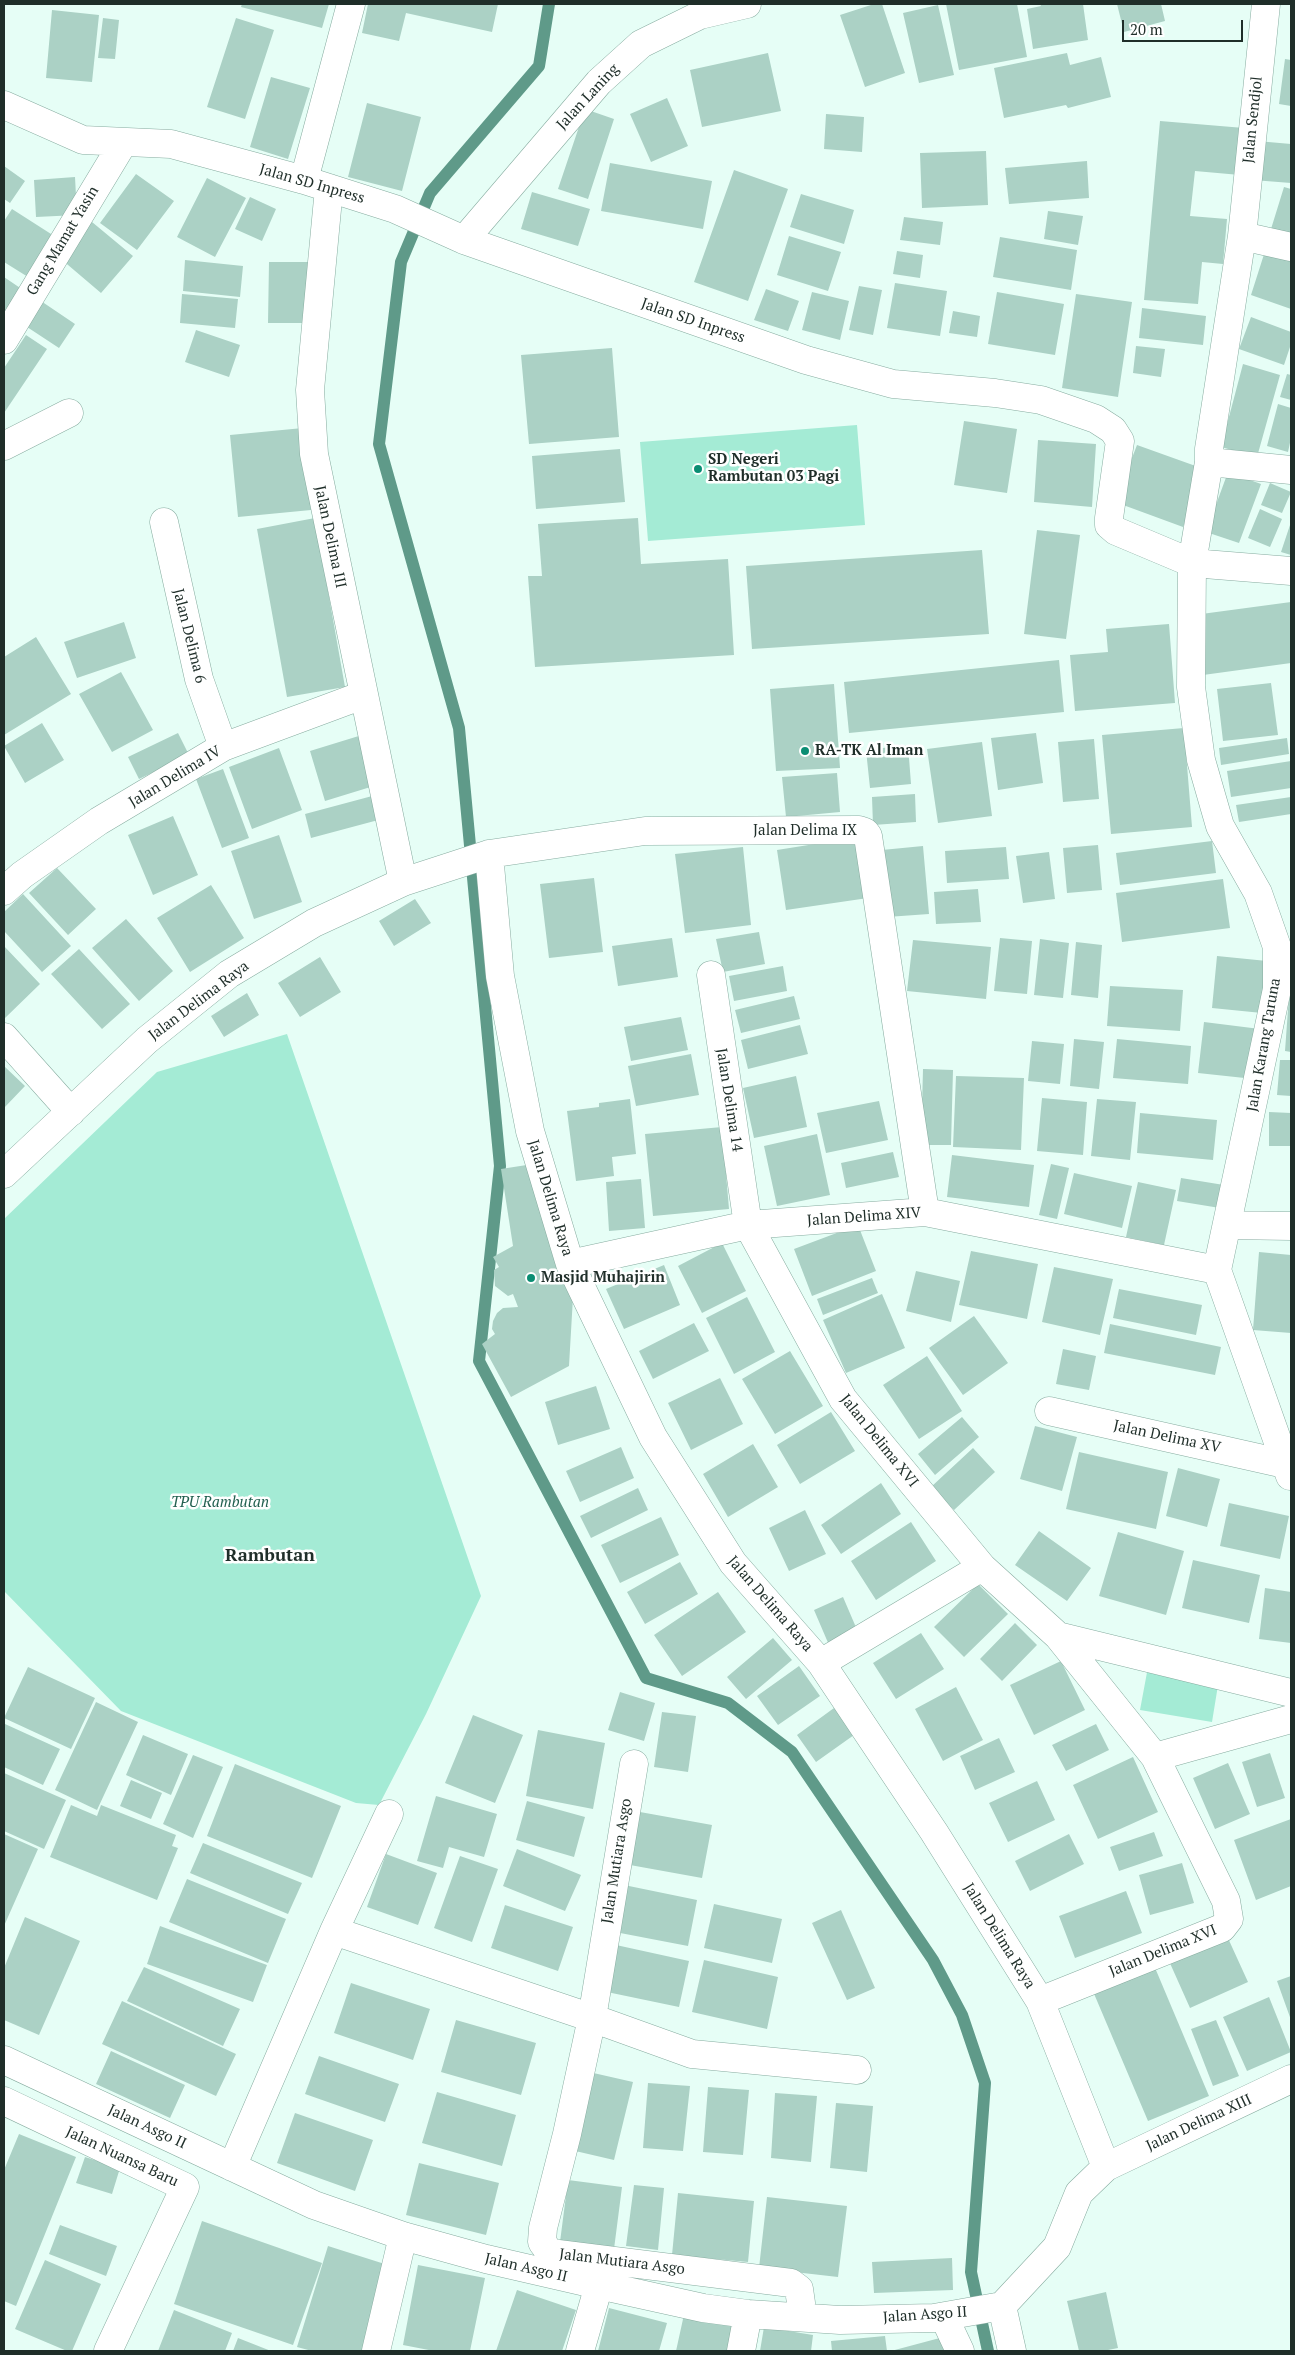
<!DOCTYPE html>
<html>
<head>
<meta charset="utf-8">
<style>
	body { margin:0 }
	#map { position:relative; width:1295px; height:2355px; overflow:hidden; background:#e6fef6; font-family:"PT Serif",serif }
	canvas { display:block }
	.frame { position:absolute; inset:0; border:5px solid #1f2e29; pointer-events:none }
	.scale { position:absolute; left:1122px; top:20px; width:121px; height:22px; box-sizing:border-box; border:2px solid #1f2e29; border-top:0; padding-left:6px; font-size:15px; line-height:18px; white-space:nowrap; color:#1f2e29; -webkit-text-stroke:4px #fff; paint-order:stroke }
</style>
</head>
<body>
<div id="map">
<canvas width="1295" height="2355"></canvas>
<div class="frame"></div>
<div class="scale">20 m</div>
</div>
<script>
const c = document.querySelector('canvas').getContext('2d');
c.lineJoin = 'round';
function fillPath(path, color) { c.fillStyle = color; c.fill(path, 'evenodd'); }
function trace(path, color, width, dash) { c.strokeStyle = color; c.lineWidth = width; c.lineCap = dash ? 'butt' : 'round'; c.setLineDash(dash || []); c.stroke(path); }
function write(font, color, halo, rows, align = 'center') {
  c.font = font + ' "PT Serif",serif'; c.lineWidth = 5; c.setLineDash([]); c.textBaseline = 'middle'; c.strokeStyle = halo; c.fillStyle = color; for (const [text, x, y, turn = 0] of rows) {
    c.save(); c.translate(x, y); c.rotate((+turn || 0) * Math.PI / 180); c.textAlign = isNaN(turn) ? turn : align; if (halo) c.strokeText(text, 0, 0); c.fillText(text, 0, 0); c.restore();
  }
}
const green = new Path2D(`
	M857,425L865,525L648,541L640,442Z
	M287,1034L481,1596L426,1714L379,1805L356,1803L121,1711L4,1591V1219L157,1072Z
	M1148,1667L1219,1679L1212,1722L1140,1710Z`);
const stream = new Path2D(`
	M549,4L539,66L430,193L401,262L379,444L459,728L500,1166L479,1361L646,1678L728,1703L792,1752L933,1960L962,2015L985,2083L971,2272L988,2351`);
const building = new Path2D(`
	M242,4H329L322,28L241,7Z
	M368,4H498L492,32L406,13L399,41L362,33Z
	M874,4H882L905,73L865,87L840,15Z
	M946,4H1017L1027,57L959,70Z
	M1040,4H1083L1088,40L1033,49L1027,9L1041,6Z
	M1117,4H1161L1165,21L1124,32Z
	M938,5L954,75L919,83L903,13Z
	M52,10L99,15L92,82L46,78Z
	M103,18L119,20L115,59L98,58Z
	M236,18L274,30L245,119L207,107Z
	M768,53L781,111L702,127L690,70Z
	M1067,53L1070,65L1101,57L1111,97L1068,108L1066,105L1004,118L994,68Z
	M1285,59L1291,60V106L1279,104Z
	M271,77L310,88L288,159L250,147Z
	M667,98L688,146L651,162L630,114Z
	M367,103L421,117L402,191L348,177Z
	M585,109L614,119L588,199L558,189Z
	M826,114L864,117L862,152L824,149Z
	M1160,121L1244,128L1240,175L1195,171L1190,216L1227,219L1223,264L1202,262L1198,304L1144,300Z
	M1257,141L1291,144V183L1253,180Z
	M986,151L988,205L922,208L920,153Z
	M1087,161L1089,198L1009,204L1005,168Z
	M610,163L712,181L703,229L601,211Z
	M4,166L25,181L10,203L4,199Z
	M734,170L788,189L748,301L694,282Z
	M136,174L174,201L137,250L100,223Z
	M75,177L77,215L36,217L34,180Z
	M207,178L246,198L215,257L177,237Z
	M1284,187L1291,189V235L1271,229Z
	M532,192L590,209L578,246L521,229Z
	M801,194L854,210L844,244L790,227Z
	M250,197L276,209L262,241L235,229Z
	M12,209L62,241L36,282L4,262V221Z
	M1048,211L1083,216L1078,245L1044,239Z
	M904,217L943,222L940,245L900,240Z
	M92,222L133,256L101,293L61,259Z
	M789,236L841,252L828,291L777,275Z
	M1000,237L1077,250L1071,290L993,277Z
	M1266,248L1291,256V309L1251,295Z
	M897,251L923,255L920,278L893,274Z
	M185,260L243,266L240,297L183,291Z
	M269,262H308L306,323H268Z
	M4,277L29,294L4,315Z
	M895,283L947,291L940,336L887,328Z
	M859,286L882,290L873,335L849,330Z
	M766,289L799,301L788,331L754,320Z
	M812,292L849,301L840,340L802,330Z
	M997,292L1064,304L1055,355L988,344Z
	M182,294L238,299L235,328L180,323Z
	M1076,294L1132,302L1118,397L1062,388Z
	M38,299L75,324L59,348L21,323Z
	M1142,308L1206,316L1203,345L1139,338Z
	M953,311L980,316L977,337L949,333Z
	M1251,317L1291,332V344L1284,365L1239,349Z
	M196,330L240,345L229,377L185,362Z
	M26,335L47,349L4,413V368Z
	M1136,346L1165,349L1161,377L1133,373Z
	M612,348L619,437L529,444L521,355Z
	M1243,364L1280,375L1257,457L1221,447Z
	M1287,374L1291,375V400L1280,397Z
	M1278,404L1291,408V438L1288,452L1267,446Z
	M964,421L1017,429L1007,493L954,485Z
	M303,428L311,510L238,517L230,435Z
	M1038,440L1096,444L1092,507L1034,502Z
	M1137,445L1204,469L1183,527L1115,502Z
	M620,449L625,502L536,509L532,456Z
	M1228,472L1261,484L1239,543L1206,532Z
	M1270,483L1291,492L1282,513L1261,505Z
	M1260,509L1282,519L1270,547L1248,538Z
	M315,518L345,687L287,697L257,529Z
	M638,518L641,564L728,559L734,655L535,667L528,576H542L538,524Z
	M1291,522V555L1281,552Z
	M1037,530L1080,535L1066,639L1024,634Z
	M982,550L989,634L752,649L746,566Z
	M1291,602V663L1203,675L1194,615Z
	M124,622L136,658L77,678L64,642Z
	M1169,624L1175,703L1075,711L1070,655L1108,652L1106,629Z
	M36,637L71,694L4,735V657Z
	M1059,660L1064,712L849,733L844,682Z
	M121,672L153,730L112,752L79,694Z
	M1271,683L1278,735L1223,741L1217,689Z
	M834,684L840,768L776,771L770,689Z
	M42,723L64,760L25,783L4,746Z
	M1184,728L1192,827L1111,834L1102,735Z
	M178,733L189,755L139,779L128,757Z
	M1036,733L1043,783L998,790L991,738Z
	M362,735L377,785L325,801L310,751Z
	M1287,738L1289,754L1221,765L1219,748Z
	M1094,739L1099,799L1063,802L1058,742Z
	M982,742L992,816L938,823L927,749Z
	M908,745L911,784L870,788L866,750Z
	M279,748L302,810L252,829L229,767Z
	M1291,761V788L1231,797L1227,771Z
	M223,769L249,838L222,848L196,779Z
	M837,773L840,812L786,817L782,777Z
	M915,794L916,822L873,825L872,797Z
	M376,795L382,819L311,838L305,814Z
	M1291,797V814L1239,822L1236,805Z
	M173,816L198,875L153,895L128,835Z
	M279,835L302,902L254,919L231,851Z
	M859,837L868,898L786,910L777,850Z
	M1212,841L1216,873L1120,885L1116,853Z
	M1098,845L1102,890L1067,893L1063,848Z
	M923,846L929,914L887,917L882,850Z
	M743,847L751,925L685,933L675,854Z
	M1006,847L1009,879L947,883L945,851Z
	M1049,852L1055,899L1023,903L1016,856Z
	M57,868L96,909L68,935L29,893Z
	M594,878L603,952L549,958L540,884Z
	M1223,879L1230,928L1122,942L1116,893Z
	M211,885L244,938L190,972L157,918Z
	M978,889L981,922L936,924L934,892Z
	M23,894L71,946L42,972L4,931V912Z
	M415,899L431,923L394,946L379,921Z
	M126,919L173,971L139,1001L92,948Z
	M759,932L765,964L723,972L716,939Z
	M672,938L678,977L618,986L612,946Z
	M1000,938L1032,941L1027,994L994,991Z
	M1040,939L1069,943L1063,998L1034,995Z
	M913,940L991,947L986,999L907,991Z
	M1076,942L1102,945L1098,998L1071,995Z
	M4,946L40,984L4,1019Z
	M79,949L130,1004L102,1029L51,974Z
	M1217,956L1267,961L1262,1013L1212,1008Z
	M320,957L341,992L300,1017L278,983Z
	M783,966L787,991L734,1001L729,976Z
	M1110,986L1183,990L1180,1031L1107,1026Z
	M247,993L259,1015L224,1037L211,1016Z
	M794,996L800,1019L741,1033L735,1010Z
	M1289,996H1291V1052L1285,1051Z
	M681,1017L688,1050L631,1061L624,1027Z
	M1204,1022L1260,1029L1254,1079L1198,1073Z
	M800,1025L808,1054L748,1069L741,1040Z
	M1074,1039L1104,1042L1099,1089L1070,1086Z
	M1117,1039L1191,1046L1188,1084L1113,1078Z
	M1032,1041L1064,1044L1060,1084L1028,1081Z
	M691,1054L699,1095L636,1106L628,1066Z
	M1280,1060H1291V1096L1277,1095Z
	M4,1066L25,1086L4,1108Z
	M923,1069L953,1070L951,1145H921Z
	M796,1076L807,1127L754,1138L743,1088Z
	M956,1076L1024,1078L1021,1150L953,1147Z
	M1042,1098L1087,1102L1083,1155L1037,1151Z
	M630,1099L636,1154L612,1157L614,1176L576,1181L567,1111L599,1107V1103Z
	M1097,1099L1136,1102L1130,1160L1091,1156Z
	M879,1101L888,1140L826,1153L817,1113Z
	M1269,1112L1291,1113V1146H1269Z
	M1140,1113L1217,1120L1213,1160L1137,1153Z
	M722,1127L729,1209L653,1216L645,1134Z
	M817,1134L830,1195L777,1206L764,1146Z
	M893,1152L899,1177L846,1188L841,1163Z
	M952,1155L1034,1165L1029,1207L947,1197Z
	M533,1164L573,1297L569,1366L511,1397L482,1344L495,1334L492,1329L493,1321L497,1313L503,1308L518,1307L513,1294L508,1296L495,1286L494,1270L499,1267L493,1257L513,1246L501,1169Z
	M1051,1164L1069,1168L1057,1219L1039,1215Z
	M1074,1173L1132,1186L1122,1228L1064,1214Z
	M1181,1178L1230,1186L1226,1209L1177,1201Z
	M641,1179L645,1228L609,1231L606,1182Z
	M1138,1182L1176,1190L1164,1245L1126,1237Z
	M858,1225L876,1271L812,1296L794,1249Z
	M722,1243L746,1291L702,1313L678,1266Z
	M971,1251L1038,1264L1027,1319L959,1305Z
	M1259,1252L1291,1255V1333L1253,1330Z
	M664,1265L680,1305L624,1329L606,1289Z
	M1054,1267L1113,1279L1100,1335L1042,1322Z
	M916,1271L960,1281L951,1322L906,1311Z
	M872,1278L878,1293L823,1315L817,1299Z
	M1119,1289L1202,1305L1196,1335L1113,1318Z
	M882,1294L905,1348L846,1373L823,1320Z
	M747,1297L775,1352L734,1374L706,1318Z
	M974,1316L1008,1363L963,1395L929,1348Z
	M694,1323L709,1351L653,1379L639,1351Z
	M1110,1324L1221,1347L1215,1375L1104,1353Z
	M1063,1349L1096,1356L1089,1390L1056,1384Z
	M790,1351L823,1406L775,1434L742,1379Z
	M927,1356L962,1411L919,1439L883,1385Z
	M720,1378L743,1424L691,1450L668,1403Z
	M596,1386L610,1429L558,1445L545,1402Z
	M831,1412L855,1451L800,1484L777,1445Z
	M962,1417L979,1437L935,1475L918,1454Z
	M1035,1426L1077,1437L1062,1491L1020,1479Z
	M753,1444L778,1487L728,1517L703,1474Z
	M621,1447L634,1478L580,1502L566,1471Z
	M973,1448L995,1472L954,1510L931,1487Z
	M1079,1452L1168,1472L1156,1529L1066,1509Z
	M1178,1468L1220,1479L1207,1527L1166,1516Z
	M881,1483L901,1514L841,1554L821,1525Z
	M638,1488L648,1510L591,1538L580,1516Z
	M1229,1503L1289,1516L1280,1559L1220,1546Z
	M805,1510L826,1554L789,1571L769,1528Z
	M661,1517L679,1555L620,1583L601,1545Z
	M911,1522L936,1561L876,1600L851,1561Z
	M1039,1531L1091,1568L1067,1601L1015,1565Z
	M1118,1532L1184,1551L1166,1615L1099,1596Z
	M1193,1560L1260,1575L1249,1623L1182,1608Z
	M680,1562L698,1594L645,1624L627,1592Z
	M978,1584L1008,1614L964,1657L934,1627Z
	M1265,1588L1291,1592V1643L1259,1639Z
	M718,1592L746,1632L682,1676L654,1635Z
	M843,1597L858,1632L829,1645L814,1610Z
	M1015,1623L1037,1645L1002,1681L980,1659Z
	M921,1633L944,1669L896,1699L873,1663Z
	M773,1638L792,1660L746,1699L727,1677Z
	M1061,1661L1085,1710L1034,1735L1010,1685Z
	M799,1666L820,1696L778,1725L757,1696Z
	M28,1667L95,1698L71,1749L4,1718Z
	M956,1687L983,1740L943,1761L915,1709Z
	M620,1692L655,1703L644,1741L608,1730Z
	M96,1702L138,1722L97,1810L55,1790Z
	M834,1708L854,1735L816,1762L797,1735Z
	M662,1712L696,1716L688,1772L654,1767Z
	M473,1715L523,1735L495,1803L445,1783Z
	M5,1724L60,1749L43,1785L4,1767Z
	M1096,1724L1109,1750L1066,1771L1052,1745Z
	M538,1730L605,1743L593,1809L526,1796Z
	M143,1735L188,1754L171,1795L126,1775Z
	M999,1738L1015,1772L975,1790L960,1756Z
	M1270,1753L1285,1798L1257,1807L1242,1762Z
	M193,1755L223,1767L193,1838L163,1824Z
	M1133,1757L1158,1812L1098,1839L1073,1785Z
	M1228,1763L1250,1814L1215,1829L1193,1778Z
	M235,1764L341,1806L312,1878L207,1836Z
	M4,1773L66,1800L44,1849L4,1831Z
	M131,1780L162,1793L151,1819L120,1806Z
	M1037,1781L1055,1820L1008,1842L989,1803Z
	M436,1796L497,1814L484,1857L449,1847L443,1868L417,1861Z
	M527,1801L585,1817L574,1857L516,1840Z
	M71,1805L97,1816L101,1805L176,1835L172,1846L178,1848L157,1900L50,1857Z
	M640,1812L712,1825L702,1878L630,1865Z
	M1291,1819V1886L1256,1900L1234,1840Z
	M1154,1832L1163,1856L1119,1871L1110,1847Z
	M4,1834L38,1849L4,1926Z
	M1069,1834L1084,1864L1030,1891L1015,1861Z
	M203,1843L302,1883L288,1914L190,1873Z
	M517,1849L581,1875L565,1911L503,1886Z
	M386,1854L437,1873L418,1925L367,1907Z
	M460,1856L498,1869L472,1942L434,1928Z
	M1182,1863L1194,1903L1150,1915L1139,1875Z
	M187,1879L286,1919L268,1963L169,1922Z
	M624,1885L697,1900L688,1946L615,1932Z
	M1126,1891L1142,1933L1075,1958L1059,1916Z
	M714,1904L782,1919L772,1963L704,1948Z
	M505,1905L573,1927L558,1971L491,1948Z
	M841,1910L875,1988L847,2000L812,1923Z
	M25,1917L80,1941L39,2035L4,2020V1968Z
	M160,1926L267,1965L253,2002L147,1964Z
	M1227,1936L1248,1982L1190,2008L1169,1961Z
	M616,1945L689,1961L679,2007L607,1992Z
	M704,1960L778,1977L767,2029L692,2012Z
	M1153,1963L1209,2096L1148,2121L1092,1989Z
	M144,1967L240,2009L223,2046L127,2001Z
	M1291,1976V2020L1277,1981Z
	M351,1983L430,2009L413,2060L334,2033Z
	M1269,1997L1291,2052L1247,2071L1223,2017Z
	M122,2001L236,2054L216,2096L102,2044Z
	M456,2020L536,2043L521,2095L441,2072Z
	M1216,2020L1239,2076L1213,2086L1191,2029Z
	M111,2051L185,2085L170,2118L96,2084Z
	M319,2056L399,2084L385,2122L305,2094Z
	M589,2072L633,2082L614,2160L571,2150Z
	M648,2083L690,2086L683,2151L643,2148Z
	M708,2087L749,2090L743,2155L703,2152Z
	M437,2092L516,2115L502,2166L422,2143Z
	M775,2093L817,2096L811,2162L771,2158Z
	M836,2103L873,2106L867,2172L830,2168Z
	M295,2113L373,2140L355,2191L277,2163Z
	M19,2134L76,2157L16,2306L4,2301V2170Z
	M85,2157L120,2168L112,2194L76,2183Z
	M419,2163L499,2183L486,2235L406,2215Z
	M568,2180L622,2187L614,2249L560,2242Z
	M634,2185L664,2188L658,2250L626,2246Z
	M678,2193L754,2201L748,2262L672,2255Z
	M767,2197L847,2206L838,2277L759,2268Z
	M202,2221L322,2263L293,2345L174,2304Z
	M60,2225L117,2246L106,2276L49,2254Z
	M328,2246L391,2266L364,2351H312L297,2347Z
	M952,2258L953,2290L874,2293L872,2262Z
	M45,2260L101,2284L72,2351H67L15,2329Z
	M418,2265L485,2278L470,2351H434L403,2345Z
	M517,2290L576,2310L562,2351H496Z
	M1106,2292L1118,2348L1103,2351H1079L1067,2301Z
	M609,2308L667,2323L659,2351H598Z
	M174,2310L232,2333L225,2351H158Z
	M685,2310L738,2321L732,2351H676Z
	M764,2327L813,2335L811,2351H760Z
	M951,2335L955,2351H891Z
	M885,2336L887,2351H832L831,2341Z
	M238,2338L271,2351H233Z`);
const minor = new Path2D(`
	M4,105L83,140L171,144L304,180L395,209L464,240L806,360L893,384L995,393L1041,400L1096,419L1113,430L1120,441L1109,518V525L1116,531L1192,563L1291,571
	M304,180L351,4
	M329,188L310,390L314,454L403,882
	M1242,236L1291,247
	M464,240L599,82L641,44L700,15L747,4
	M4,340L123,143
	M4,446L69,413
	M1209,462L1291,470
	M164,522L199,679L223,747
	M4,891L22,875L99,821L223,747L363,695
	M711,975L748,1225L843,1399L982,1567L821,1663
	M4,1037L71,1112
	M4,1174L147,1040L229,974L314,923L403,882L489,854L645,831L859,830L865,832L868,836L925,1212
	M1227,1225L1291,1226
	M570,1264L748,1225L925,1212L1217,1270
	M1217,1270L1277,989V947L1258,893L1220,826L1201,760L1191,687L1192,563L1209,462V449L1242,236L1266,4
	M1217,1270L1290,1476
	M1049,1411L1285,1464
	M982,1567L1058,1636
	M1155,1757L1291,1719
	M634,1764L592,2018L567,2134L543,2228L542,2242L550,2253L791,2283L799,2289L801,2303
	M334,1931L592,2018L692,2054L857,2070
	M1040,2001L1222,1928L1229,1919L1226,1901L1155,1757L1058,1636L1291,1693
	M4,2060L314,2205L403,2236L486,2259L599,2285L703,2308L748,2314L840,2320L934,2318L1002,2306L1057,2247L1079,2193L1106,2167L1040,2001L934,1832L821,1663L733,1563L653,1437L570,1264L530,1131L500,976L489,854
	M4,2101L185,2187L108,2351
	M232,2167L334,1931L389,1814
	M1106,2167L1291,2079
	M1002,2306L1012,2351
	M944,2317L960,2351
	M376,2351L403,2236
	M580,2351L599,2285
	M741,2351L748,2314`);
const markers = [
	[698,469,5,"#0b8d73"],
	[805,751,5,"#0b8d73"],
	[531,1278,5,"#0b8d73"]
];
const streetNames = [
	["Jalan Laning",588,97,-47],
	["Jalan Sendjol",1253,120,-84],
	["Jalan SD Inpress",312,184,16],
	["Gang Mamat Yasin",63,241,-59],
	["Jalan SD Inpress",693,321,19],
	["Jalan Delima III",330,537,78],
	["Jalan Delima 6",189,636,76],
	["Jalan Delima IV",175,777,-31],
	["Jalan Delima IX",805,831],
	["Jalan Delima Raya",199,1001,-37],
	["Jalan Karang Taruna",1264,1045,-80],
	["Jalan Delima 14",729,1100,81],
	["Jalan Delima Raya",550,1198,73],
	["Jalan Delima XIV",864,1217,-4],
	["Jalan Delima XV",1167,1437,12],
	["Jalan Delima XVI",879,1441,51],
	["Jalan Delima Raya",770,1604,49],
	["Jalan Mutiara Asgo",617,1861,-81],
	["Jalan Delima Raya",999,1936,58],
	["Jalan Delima XVI",1163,1951,-22],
	["Jalan Delima XIII",1199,2123,-25],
	["Jalan Asgo II",147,2127,25],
	["Jalan Nuansa Baru",122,2157,25],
	["Jalan Mutiara Asgo",622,2262,7],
	["Jalan Asgo II",526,2268,13],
	["Jalan Asgo II",925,2315,-4]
];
const poiNames = [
	["SD Negeri",708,460],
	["Rambutan 03 Pagi",708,477],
	["RA-TK Al Iman",815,751],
	["Masjid Muhajirin",541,1278]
];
const parkNames = [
	["TPU Rambutan",220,1503]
];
const quarterNames = [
	["Rambutan",270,1556]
];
fillPath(green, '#a4ebd5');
trace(stream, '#5f9a89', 12);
fillPath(building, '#abd1c5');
trace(minor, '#87aca0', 29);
trace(minor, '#fff', 28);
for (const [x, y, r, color] of markers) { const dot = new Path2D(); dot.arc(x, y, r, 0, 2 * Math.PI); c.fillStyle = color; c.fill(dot); trace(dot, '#fff', 2); }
write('15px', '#1f2e29', '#fff', streetNames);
write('bold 15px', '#1f2e29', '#fff', poiNames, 'left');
write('italic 15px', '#226050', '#fff', parkNames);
write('bold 18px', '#1f2e29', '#fff', quarterNames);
</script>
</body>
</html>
